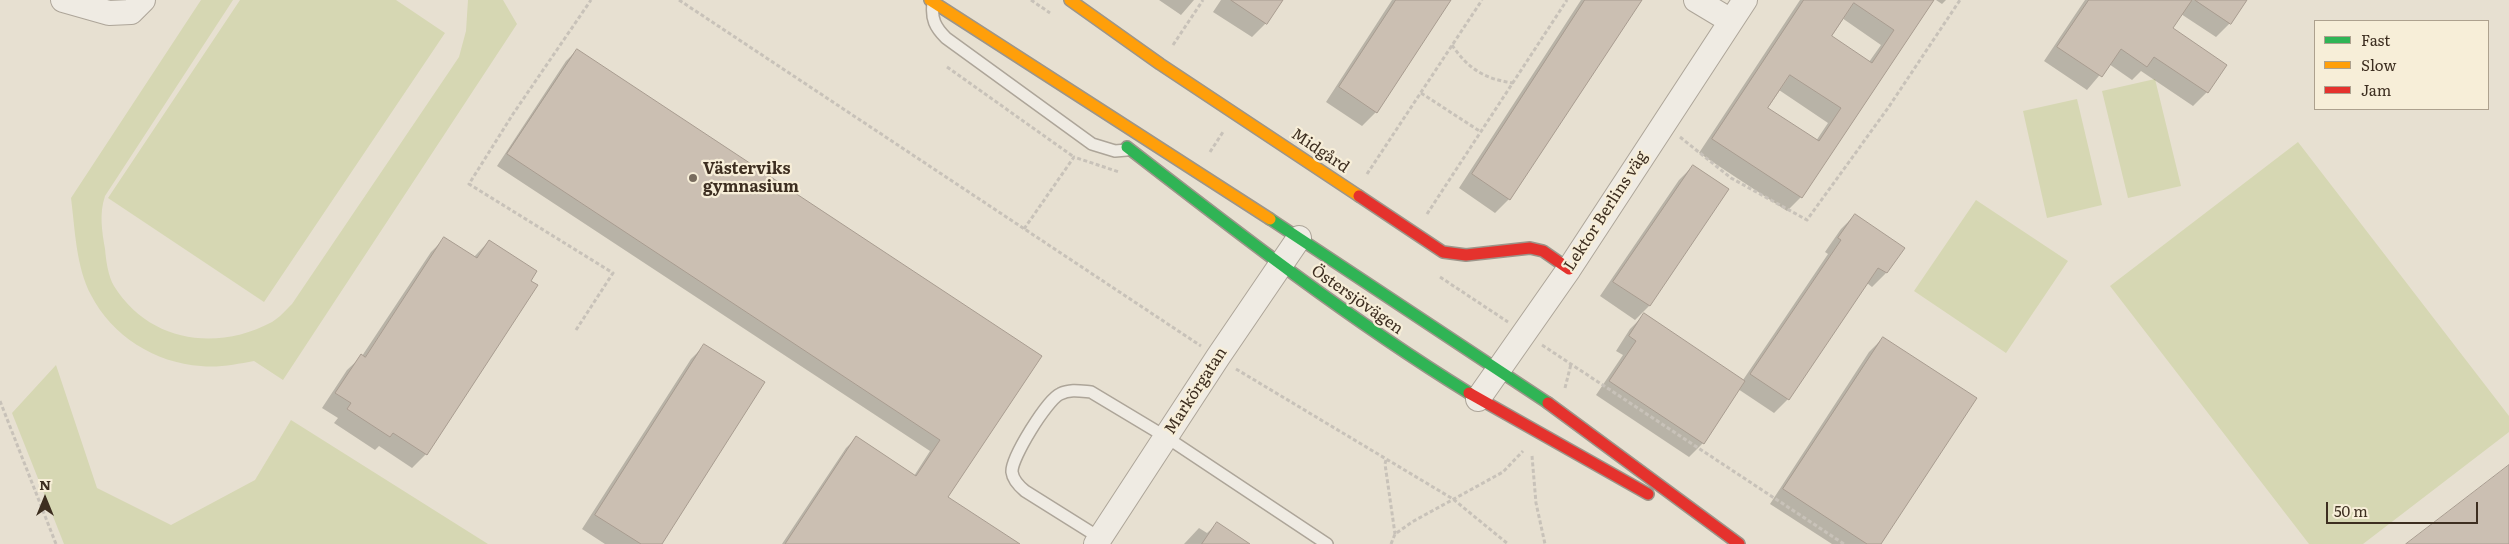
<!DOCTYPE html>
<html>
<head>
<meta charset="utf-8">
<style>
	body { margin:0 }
	#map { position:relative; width:2509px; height:544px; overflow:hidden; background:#e7e0d1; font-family:Literata,serif }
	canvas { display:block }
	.legend { position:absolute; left:2314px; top:20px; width:175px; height:90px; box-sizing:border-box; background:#f7eed8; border:1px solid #ada18e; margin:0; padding:6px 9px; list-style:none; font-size:15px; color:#3d2e20 }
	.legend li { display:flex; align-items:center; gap:10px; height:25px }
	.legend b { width:25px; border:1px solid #ada18e }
	.north { position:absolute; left:20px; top:474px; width:50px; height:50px; -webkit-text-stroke:4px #f7eed8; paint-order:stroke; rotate:0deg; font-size:14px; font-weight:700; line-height:20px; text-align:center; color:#3d2e20 }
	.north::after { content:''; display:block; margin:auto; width:18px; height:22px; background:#3d2e20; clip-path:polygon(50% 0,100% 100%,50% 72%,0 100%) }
	.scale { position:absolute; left:2326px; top:502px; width:152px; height:22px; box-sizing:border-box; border:2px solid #3d2e20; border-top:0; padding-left:6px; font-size:15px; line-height:18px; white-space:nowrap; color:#3d2e20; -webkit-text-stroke:4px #f7eed8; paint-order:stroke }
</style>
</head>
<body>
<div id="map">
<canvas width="2509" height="544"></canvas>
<ul class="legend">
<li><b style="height:6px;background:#30b455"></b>Fast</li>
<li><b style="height:6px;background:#ff9f0a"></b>Slow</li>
<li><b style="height:6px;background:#e5322d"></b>Jam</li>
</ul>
<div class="north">N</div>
<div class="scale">50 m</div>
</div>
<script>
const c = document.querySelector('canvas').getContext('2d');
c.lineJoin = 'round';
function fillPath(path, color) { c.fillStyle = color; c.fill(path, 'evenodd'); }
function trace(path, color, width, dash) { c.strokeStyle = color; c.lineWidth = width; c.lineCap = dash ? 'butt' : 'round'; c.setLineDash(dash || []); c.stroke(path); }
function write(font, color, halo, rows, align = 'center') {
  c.font = font + ' Literata,serif'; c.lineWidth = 4.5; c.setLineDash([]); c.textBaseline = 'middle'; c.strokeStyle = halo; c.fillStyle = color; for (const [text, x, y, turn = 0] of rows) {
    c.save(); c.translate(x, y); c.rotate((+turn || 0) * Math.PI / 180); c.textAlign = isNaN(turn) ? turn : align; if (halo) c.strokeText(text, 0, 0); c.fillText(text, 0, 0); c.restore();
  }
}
const green = new Path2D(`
	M201,0H233L105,196C99,214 102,231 105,249C106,260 108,276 114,286C149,342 216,352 272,322C279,318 286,310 292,304L459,57L466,31L468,0H503L517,24L283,380L254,361C237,364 219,368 201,366C155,363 112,336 91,295C76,267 75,229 71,198Z
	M240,0H396L445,33L264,302L108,198Z
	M2155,79L2181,186L2128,198L2102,91Z
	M2077,99L2102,205L2047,218L2023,111Z
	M2298,142L2509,416V432L2363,544H2309L2110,286Z
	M1976,200L2068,261L2006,353L1914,291Z
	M56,365L97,488L171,525L255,480L291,420L488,544H64L12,413Z`);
const shadow = new Path2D(`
	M1159,0H1194L1181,15Z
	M1221,0H1281L1266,23L1252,37L1213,12Z
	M1392,0H1450L1376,112L1362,126L1326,102Z
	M1581,0H1640L1509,199L1495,213L1459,188Z
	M1800,0H1932L1801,197L1787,211L1699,153ZM1842,18L1881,45L1869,62L1830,36ZM1779,90L1828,123L1816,141L1767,108Z
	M1936,0H1946L1942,4Z
	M2085,0H2246L2230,23L2216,37L2181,14L2171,28L2225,65L2207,92L2193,106L2141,71L2132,80L2109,64L2087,90L2044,61Z
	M577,50L1040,356L947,497L1015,544H782L846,448L856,438L914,476L930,451L497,166L566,61Z
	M1693,166L1727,189L1649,306L1635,320L1600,296L1679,180Z
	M1855,215L1903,248L1886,273L1872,287L1867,283L1788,399L1774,413L1738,389L1703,443L1689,457L1596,395L1623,355L1616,351L1630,329L1644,315L1743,380L1828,254L1825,252L1841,229Z
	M445,238L474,257L489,241L426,454L412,468L379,446L375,450L334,423L338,418L322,408L347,370L362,356L431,252Z
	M1883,338L1880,544H1832L1770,504L1869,352Z
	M705,345L660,544H605L582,529L691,359Z
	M1217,524L1248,544H1184L1199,528L1207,533Z`);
const building = new Path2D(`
	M1231,0H1283L1267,24Z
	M1396,0H1451L1377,113L1339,87Z
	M1585,0H1642L1510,200L1472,174Z
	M1804,0H1934L1802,198L1712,139ZM1854,3L1894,30L1872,63L1832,36ZM1790,75L1841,108L1819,141L1768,108Z
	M2089,0H2192L2173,28L2227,65L2208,93L2154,57L2147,67L2121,49L2102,77L2057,47Z
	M2195,0H2247L2231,24Z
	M577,49L1042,356L948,497L1020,544H785L856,436L916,476L940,440L507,154Z
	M1693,165L1729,189L1650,306L1613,282Z
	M1855,214L1905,248L1887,273L1878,268L1789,400L1750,374L1841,240L1838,238Z
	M444,237L477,258L489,240L537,271L531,281L538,285L427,455L393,433L390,437L347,409L351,403L335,393L361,354L365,357Z
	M1644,313L1745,381L1704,444L1609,381L1636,341L1629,336Z
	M1883,337L1977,398L1881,544H1867L1783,489Z
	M704,344L765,382L662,544H641L595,515Z
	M2509,465V544H2406Z
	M1217,522L1250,544H1202Z`);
const path = new Path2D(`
	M679,0L1201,346
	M1031,0L1050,13
	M1173,45L1203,0
	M1452,45C1468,69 1485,79 1513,83
	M947,67L1074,157
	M1421,93L1481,132
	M1680,137L1731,178L1807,220L1888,108L1960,0
	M1210,152L1223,132
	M1367,174L1482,0
	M1427,214L1567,0
	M1024,229L1074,157L1119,172
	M1440,277L1508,322
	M576,330L613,273L469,184L513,114L591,0
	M1542,345L1844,544
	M1236,369L1453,499L1508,544
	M1565,388L1571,364
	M0,401L56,544
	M1532,456L1536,503L1545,544
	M1386,460L1385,464L1395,534
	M1391,544L1395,534L1412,522L1503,472L1523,451`);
const lane = new Path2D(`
	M933,3C931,19 935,27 946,38L1092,144L1115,151L1127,150
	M1100,538L1025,491C1019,486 1013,480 1012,472C1011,458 1047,400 1060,394C1070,389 1080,391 1091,392L1166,437L1327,544`);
const street = new Path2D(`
	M63,0L109,13L131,12L143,0
	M1696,0L1731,21
	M1478,399L1569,269L1745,0
	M1096,544L1218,357L1299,238`);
const fast = new Path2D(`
	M1127,147C1238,233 1349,319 1469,393
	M1270,219L1548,403`);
const slow = new Path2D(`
	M930,0L1270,219
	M1070,0L1160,64L1359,196`);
const jam = new Path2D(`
	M1359,196L1443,252L1466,255L1530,248L1543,251L1569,269
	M1469,393L1648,494
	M1548,403L1739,544`);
const markers = [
	[693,178,5,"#786c5e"]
];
const streetNames = [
	["Midgård",1320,151,34],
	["Lektor Berlins väg",1606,211,-57],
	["Östersjövägen",1357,300,35],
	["Markörgatan",1196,391,-57]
];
const poiNames = [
	["Västerviks",703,169],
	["gymnasium",703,187]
];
fillPath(green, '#d6d7b3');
fillPath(shadow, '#0003');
fillPath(building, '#cbbfb2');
trace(building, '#a89c90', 1);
trace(lane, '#ada599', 14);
trace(street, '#ada599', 26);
trace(fast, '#9c958a', 14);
trace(slow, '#9c958a', 14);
trace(jam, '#9c958a', 14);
trace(path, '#c8c2b9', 3, [4, 2.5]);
trace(lane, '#efebe3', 11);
trace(street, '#efebe3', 24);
trace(fast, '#30b455', 11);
trace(slow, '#ff9f0a', 11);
trace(jam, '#e5322d', 11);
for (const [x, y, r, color] of markers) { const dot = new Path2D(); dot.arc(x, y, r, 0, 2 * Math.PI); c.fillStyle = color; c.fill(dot); trace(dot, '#f7eed8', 2); }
write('16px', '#3d2e20', '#f7eed8', streetNames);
write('bold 16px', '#3d2e20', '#f7eed8', poiNames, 'left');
</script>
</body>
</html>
